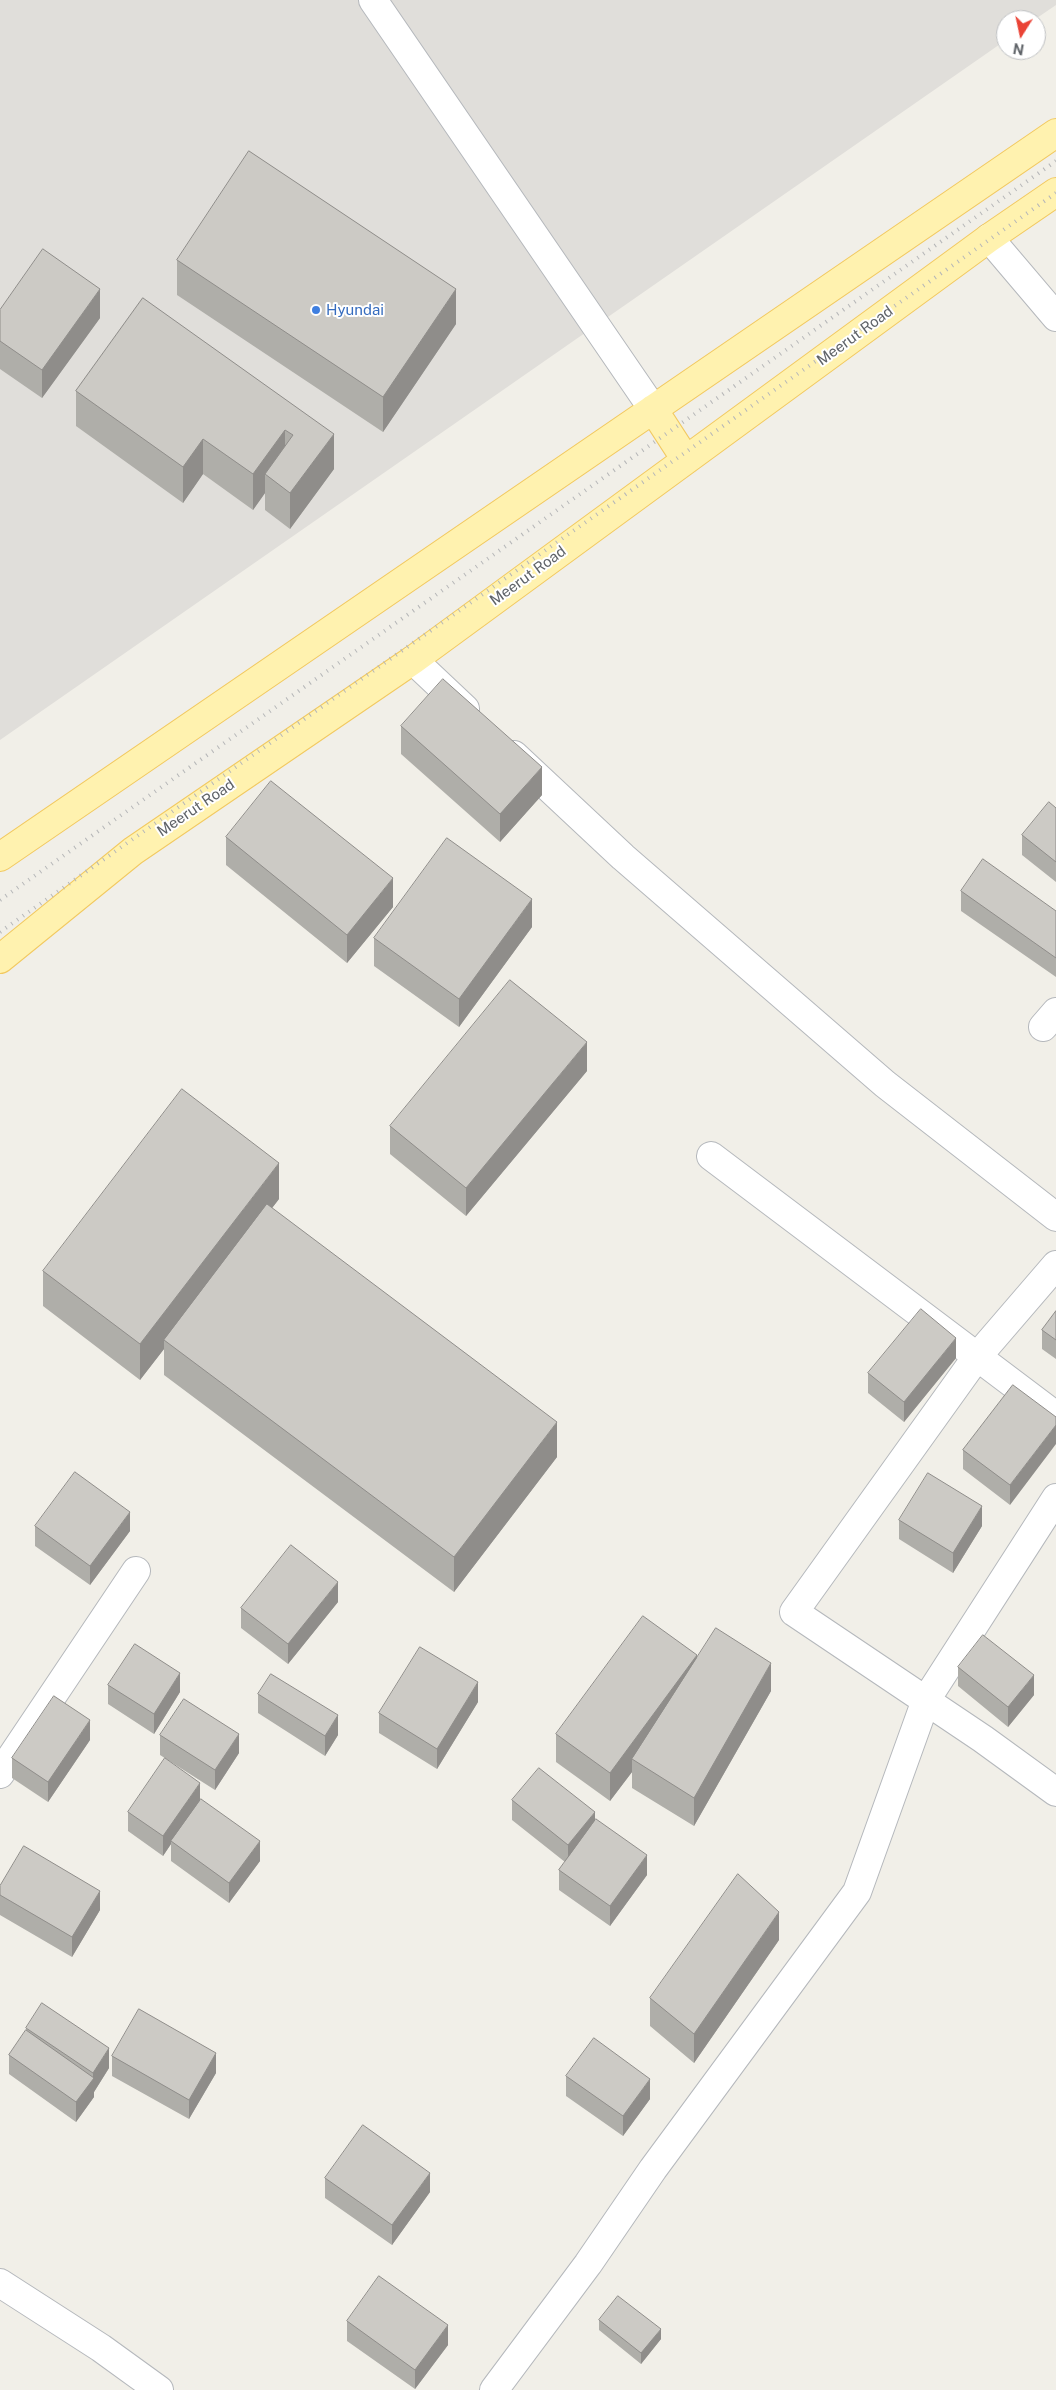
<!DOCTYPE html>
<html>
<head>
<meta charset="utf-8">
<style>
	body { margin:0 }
	#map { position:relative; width:1056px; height:2390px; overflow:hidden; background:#f1efe8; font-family:"Public Sans",sans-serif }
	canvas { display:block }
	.north { position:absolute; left:996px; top:10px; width:50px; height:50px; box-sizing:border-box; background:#fff; border:1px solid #bfc1c3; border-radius:50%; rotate:190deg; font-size:14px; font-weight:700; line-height:20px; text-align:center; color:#5f6368 }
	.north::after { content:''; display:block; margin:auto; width:18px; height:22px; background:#ea4335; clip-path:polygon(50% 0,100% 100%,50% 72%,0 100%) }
</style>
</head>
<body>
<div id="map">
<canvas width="1056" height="2390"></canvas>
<div class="north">N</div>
</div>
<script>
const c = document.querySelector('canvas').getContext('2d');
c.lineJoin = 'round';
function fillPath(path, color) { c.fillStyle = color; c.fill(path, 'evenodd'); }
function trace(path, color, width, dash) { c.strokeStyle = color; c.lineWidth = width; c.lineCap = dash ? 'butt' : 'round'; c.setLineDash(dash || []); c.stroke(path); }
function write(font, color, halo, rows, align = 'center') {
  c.font = font + ' "Public Sans",sans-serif'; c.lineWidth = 4; c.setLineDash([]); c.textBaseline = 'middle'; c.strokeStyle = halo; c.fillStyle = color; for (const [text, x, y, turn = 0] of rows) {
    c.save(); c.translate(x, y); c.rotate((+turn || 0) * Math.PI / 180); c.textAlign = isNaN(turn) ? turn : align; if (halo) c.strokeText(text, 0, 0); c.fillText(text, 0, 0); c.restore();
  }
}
const industrial = new Path2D(`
	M0,0H1056V5L1034,20H1006V40L0,740Z`);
const minor = new Path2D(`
	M373,0L653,409
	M989,238L1056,317
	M413,660L465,709
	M514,755L623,857L885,1084L1056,1217
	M1043,1027L1056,1012
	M711,1156L1056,1416
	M1056,1265L976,1358L794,1612L983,1739L1056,1792
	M0,1774L136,1571
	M0,2283L101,2348L159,2390
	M494,2390L588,2264L653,2169L857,1892L926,1700L1056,1498`);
const major = new Path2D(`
	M653,409L686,460
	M0,857L1056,133
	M0,959L133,851L413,660L989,238L1056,192`);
const rail = new Path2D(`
	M0,900L1056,161
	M0,932L1056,193`);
const wall = new Path2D(`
	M177,260L456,324L383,432L177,295Z
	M143,298L334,469L290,529L265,510V493L253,510L203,474L183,503L76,426V391Z
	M0,310L100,318L42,398L0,369Z
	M401,726L542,795L500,842L401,754Z
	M1056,808V882L1022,855V835Z
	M226,837L393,907L347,963L226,865Z
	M961,891L1056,911V977L961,911Z
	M532,927L459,1027L374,966V938Z
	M587,1071L466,1216L390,1154V1126Z
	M279,1199L272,1208L557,1457L454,1592L164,1375V1349L140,1380L43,1306V1271Z
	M1056,1311V1359L1042,1349V1330Z
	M956,1358L904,1422L868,1393V1373Z
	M1013,1385L1010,1505L963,1469V1450Z
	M899,1520L982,1526L953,1573L899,1539Z
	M35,1526L130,1531L90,1585L35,1546Z
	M338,1602L288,1664L241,1628V1608Z
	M697,1657L771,1691L694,1826L632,1788V1772L610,1801L556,1762V1734Z
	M958,1667L1034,1695L1008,1727L958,1686Z
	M108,1685L180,1692L154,1734L108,1704Z
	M258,1694L338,1735L325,1756L258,1713Z
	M478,1702L437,1769L379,1733V1713Z
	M160,1735L239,1753L215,1790L160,1755Z
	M90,1740L48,1802L12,1778V1758Z
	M200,1800L260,1861L229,1903L171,1861V1844L163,1856L128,1831V1812Z
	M512,1800L595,1820L647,1875L610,1926L559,1890V1870L565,1862L512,1820Z
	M0,1886L100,1910L72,1957L0,1915Z
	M779,1940L694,2063L650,2026V1998Z
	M26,2028L109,2068L94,2092V2097L76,2122L9,2074V2055L26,2031Z
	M112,2056L216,2073L189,2119L112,2076Z
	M566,2076L650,2099L623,2136L566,2096Z
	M325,2178L430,2192L392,2245L325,2198Z
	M599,2320L661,2339L641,2364L599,2330Z
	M347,2321L448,2345L415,2389L347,2341Z`);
const shadedWall = new Path2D(`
	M100,289V318L42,398V370Z
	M456,289V324L383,432V397Z
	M285,430V465L265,474V493L253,510V474Z
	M334,434V469L290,529V493Z
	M203,439V474L183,503V467Z
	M542,767V795L500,842V814Z
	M393,878V907L347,963V935Z
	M532,899V927L459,1027V999Z
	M587,1042V1071L466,1216V1188Z
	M279,1163V1199L168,1343L164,1340V1349L140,1380V1344Z
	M956,1338V1358L904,1422V1402Z
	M557,1422V1457L454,1592V1557Z
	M1056,1425V1444L1010,1505V1485Z
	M982,1506V1526L953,1573V1553Z
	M130,1512V1531L90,1585V1566Z
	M338,1582V1602L288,1664V1644Z
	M697,1655V1683L632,1759V1772L610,1801V1773Z
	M771,1663V1691L694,1826V1798Z
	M180,1673V1692L154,1734V1714Z
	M1034,1675V1695L1008,1727V1707Z
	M478,1682V1702L437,1769V1749Z
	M338,1715V1735L325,1756V1736Z
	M90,1720V1740L48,1802V1782Z
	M239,1734V1753L215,1790V1770Z
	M200,1783V1803L171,1841V1844L163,1856V1836Z
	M595,1812V1832L568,1865V1845Z
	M260,1841V1861L229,1903V1883Z
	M647,1855V1875L610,1926V1906Z
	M100,1891V1910L72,1957V1937Z
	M779,1912V1940L694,2063V2034Z
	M109,2048V2068L94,2092V2097L76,2122V2102L93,2079V2073Z
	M216,2053V2073L189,2119V2100Z
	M650,2079V2099L623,2136V2116Z
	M430,2173V2192L392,2245V2225Z
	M448,2325V2345L415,2389V2370Z
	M661,2329V2339L641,2364V2353Z`);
const building = new Path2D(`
	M249,151L456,289L383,397L177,260Z
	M43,249L100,289L42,370L0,341V310Z
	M143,298L334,434L290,493L265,474L293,435L285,430L253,474L203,439L183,467L76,391Z
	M443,679L542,767L500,814L401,726Z
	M271,781L393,878L347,935L226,837Z
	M1049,802L1056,808V862L1022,835Z
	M447,838L532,899L459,999L374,938Z
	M983,859L1056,911V958L961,891Z
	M510,980L587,1042L466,1188L390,1126Z
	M182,1089L279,1163L140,1344L43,1271Z
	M267,1204L557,1422L454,1557L164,1340Z
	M921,1309L956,1338L904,1402L868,1373Z
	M1056,1311V1340L1042,1330Z
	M1013,1385L1056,1417V1425L1010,1485L963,1450Z
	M75,1472L130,1512L90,1566L35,1526Z
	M928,1473L982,1506L953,1553L899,1520Z
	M291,1545L338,1582L288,1644L241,1608Z
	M643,1616L697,1655L610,1773L556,1734Z
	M716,1628L771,1663L694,1798L632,1759Z
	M983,1635L1034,1675L1008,1707L958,1667Z
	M135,1644L180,1673L154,1714L108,1685Z
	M420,1647L478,1682L437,1749L379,1713Z
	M271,1674L338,1715L325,1736L258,1694Z
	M54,1696L90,1720L48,1782L12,1758Z
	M184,1699L239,1734L215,1770L160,1735Z
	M165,1758L200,1783L163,1836L128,1812Z
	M539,1768L595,1812L568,1845L512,1800Z
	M201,1799L260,1841L229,1883L171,1841Z
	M596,1819L647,1855L610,1906L559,1870Z
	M24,1846L100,1891L72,1937L0,1895V1886Z
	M738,1874L779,1912L694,2034L650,1998Z
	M42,2003L109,2048L93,2073L26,2028Z
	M139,2009L216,2053L189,2100L112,2056Z
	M26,2030L94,2078L76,2102L9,2055Z
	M594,2038L650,2079L623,2116L566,2076Z
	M363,2125L430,2173L392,2225L325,2178Z
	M379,2276L448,2325L415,2370L347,2321Z
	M618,2296L661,2329L641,2353L599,2320Z`);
const markers = [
	[316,310,5,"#3f7fe0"]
];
const shopNames = [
	["Hyundai",326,310]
];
const streetNames = [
	["Meerut Road",855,336,-36],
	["Meerut Road",528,576,-36],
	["Meerut Road",196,808,-34]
];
fillPath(industrial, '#e0deda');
trace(minor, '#b5b8bc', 30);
trace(major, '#f2c960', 30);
trace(minor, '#fff', 28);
trace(major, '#fff2af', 28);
trace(rail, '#b6b7b8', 4, [1, 6]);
fillPath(wall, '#afaea9');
fillPath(shadedWall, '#8f8d8a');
fillPath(building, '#cccac5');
trace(building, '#8f8d8a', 1);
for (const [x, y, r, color] of markers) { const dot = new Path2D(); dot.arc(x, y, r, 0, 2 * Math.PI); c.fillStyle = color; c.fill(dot); trace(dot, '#fff', 2); }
write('15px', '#366cbe', '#fff', shopNames, 'left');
write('15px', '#5f6368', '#fff', streetNames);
</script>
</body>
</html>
